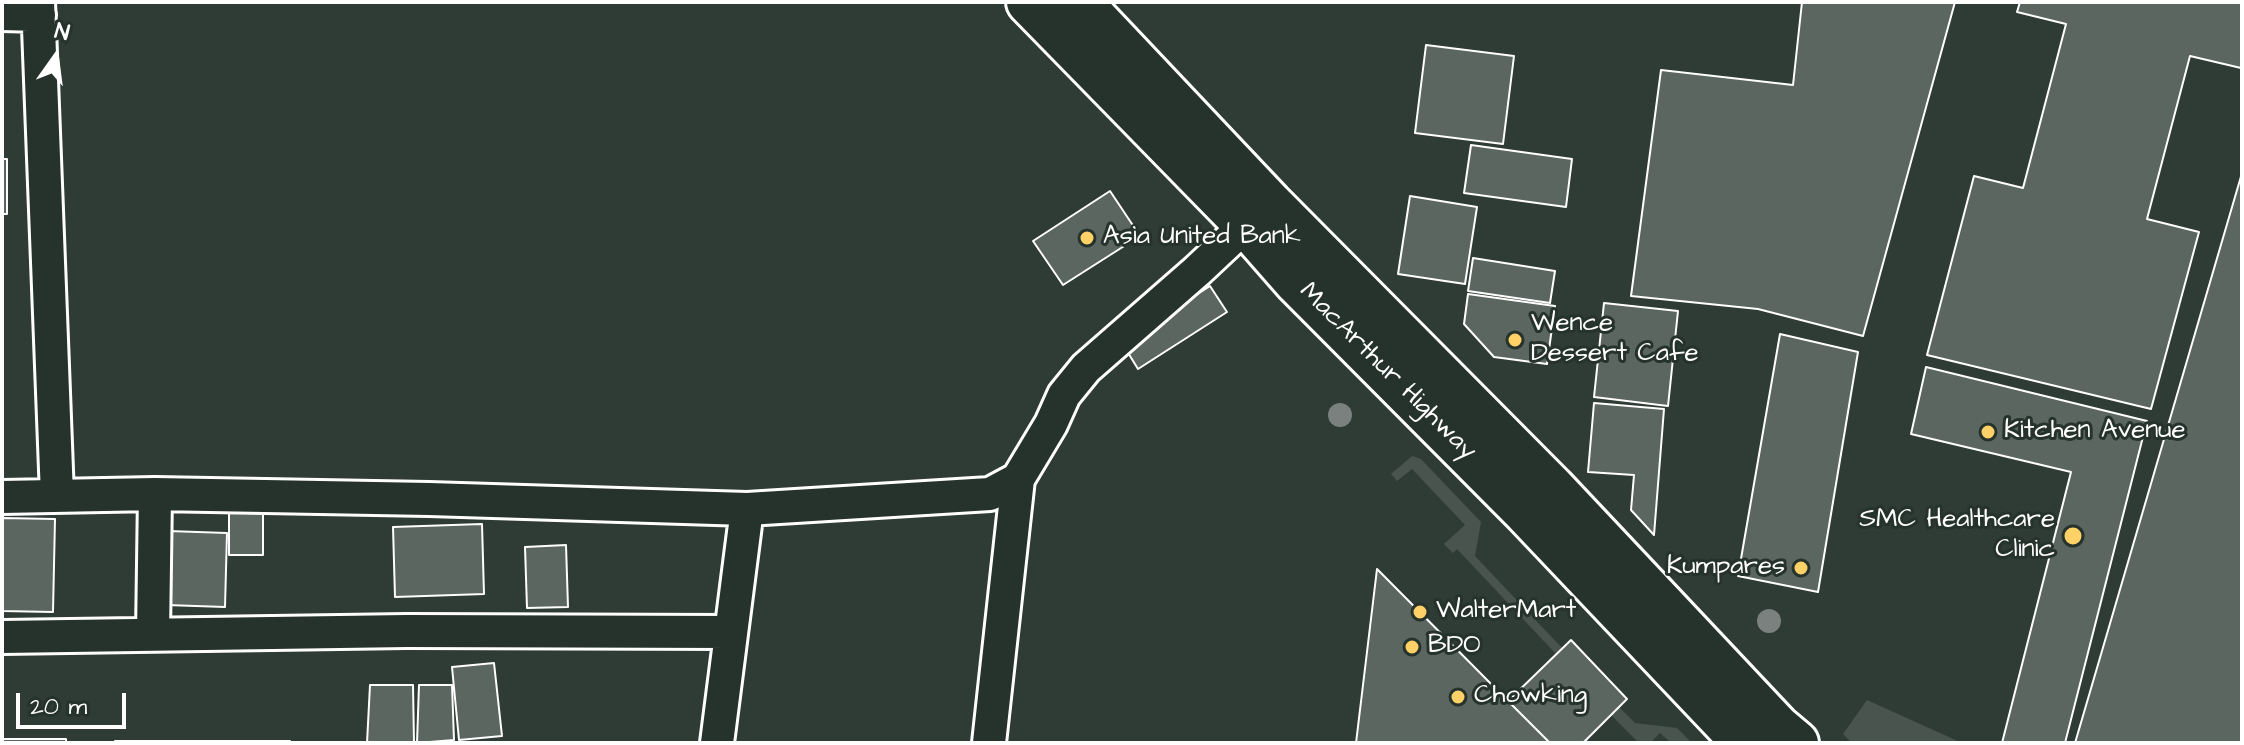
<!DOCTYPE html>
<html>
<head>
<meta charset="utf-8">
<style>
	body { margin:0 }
	#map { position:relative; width:2244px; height:745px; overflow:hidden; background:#2f3b35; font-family:"Architects Daughter",sans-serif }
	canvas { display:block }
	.frame { position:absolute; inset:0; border:4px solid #fff; pointer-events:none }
	.north { position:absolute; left:16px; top:16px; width:80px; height:80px; -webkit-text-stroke:6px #26332d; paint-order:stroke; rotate:14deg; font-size:22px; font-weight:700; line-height:32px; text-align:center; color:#fff }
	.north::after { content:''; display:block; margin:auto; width:28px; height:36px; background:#fff; clip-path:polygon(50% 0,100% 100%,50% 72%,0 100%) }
	.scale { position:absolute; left:16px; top:693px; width:110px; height:36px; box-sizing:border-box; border:4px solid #fff; border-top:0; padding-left:10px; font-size:24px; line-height:28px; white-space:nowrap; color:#fff; -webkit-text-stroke:6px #26332d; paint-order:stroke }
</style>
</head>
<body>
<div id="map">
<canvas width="2244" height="745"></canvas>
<div class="frame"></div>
<div class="north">N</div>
<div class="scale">20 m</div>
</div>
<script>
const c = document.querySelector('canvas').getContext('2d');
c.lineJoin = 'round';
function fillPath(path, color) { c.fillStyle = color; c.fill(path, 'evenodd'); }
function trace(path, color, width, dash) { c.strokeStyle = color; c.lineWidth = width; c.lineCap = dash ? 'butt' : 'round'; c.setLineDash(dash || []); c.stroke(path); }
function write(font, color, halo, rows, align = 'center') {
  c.font = font + ' "Architects Daughter",sans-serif'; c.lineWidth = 6; c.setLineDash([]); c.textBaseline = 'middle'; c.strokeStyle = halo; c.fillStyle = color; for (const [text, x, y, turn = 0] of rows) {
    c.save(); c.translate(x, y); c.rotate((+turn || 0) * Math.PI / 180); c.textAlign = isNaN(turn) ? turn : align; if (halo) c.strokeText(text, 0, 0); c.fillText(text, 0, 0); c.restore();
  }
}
const green = new Path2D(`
	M1412,456L1421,459L1481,522L1475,556L1562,648L1556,654L1457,549L1453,553L1444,544L1465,525L1412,469L1397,481L1391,474Z
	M1867,700L1962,743H1852L1843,734Z
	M1619,707L1635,723L1677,728L1692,743H1671L1660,733L1650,743H1639L1611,715Z`);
const building = new Path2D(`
	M1802,2H1955L1863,336L1758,309L1631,296L1661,70L1793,85Z
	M2020,2H2242L2241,68L2190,56L2147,219L2199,232L2151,409L1927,355L1974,176L2023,188L2066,24L2017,12Z
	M1426,45L1514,56L1503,144L1415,133Z
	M1471,145L1572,159L1566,207L1464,193Z
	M2,159H7V214H2Z
	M2242,173V743H2075Z
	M1110,191L1140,236L1063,285L1033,241Z
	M1410,196L1477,207L1465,284L1398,274Z
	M1473,258L1555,271L1550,303L1468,291Z
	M1210,286L1227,312L1138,369L1122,343Z
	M1468,294L1555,306L1547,364L1494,357L1464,324Z
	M1604,303L1678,311L1668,406L1594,397Z
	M1780,334L1858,352L1818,592L1738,576Z
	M1926,367L2147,421L2065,743H2002L2071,472L1911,434Z
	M1594,403L1664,409L1654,535L1631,510L1634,475L1588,472Z
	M229,513H263V555H229Z
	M2,518L55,519L53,612L2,611Z
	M482,524L484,594L395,597L393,527Z
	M168,531L227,533L225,607L166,605Z
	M566,545L568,607L527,608L525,547Z
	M1377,569L1508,701L1550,743H1356Z
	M1571,640L1627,699L1583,743H1550L1508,701Z
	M494,663L502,736L459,740L452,667Z
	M370,685H413L414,743H367Z
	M419,685H452L454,740L417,743Z
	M2,739H66V743H2Z
	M115,741H290V743H115Z`);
const minor = new Path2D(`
	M38,2L57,496
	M2,14L39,15
	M2,497L155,494L429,499L747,509L990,494L1018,479
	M153,634L155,494
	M2,637L407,631L731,632
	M717,743L747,509
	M989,743L1018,479L1051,424L1064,395L1086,368L1197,271L1262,210`);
const trunk = new Path2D(`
	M1029,2L1246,224L1296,281L1526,512L1745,743
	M1079,2L1270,204L1552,488L1777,727L1796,743`);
const trees = [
	[1340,415],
	[1769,621]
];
const markers = [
	[1087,238,8,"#ffd166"],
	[1515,340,8,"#ffd166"],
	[1988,432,8,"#ffd166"],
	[2073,536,10,"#ffd166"],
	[1801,568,8,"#ffd166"],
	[1420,612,8,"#ffd166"],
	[1412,647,8,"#ffd166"],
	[1458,697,8,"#ffd166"]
];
const poiNames = [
	["Asia United Bank",1103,238],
	["Wence",1531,325],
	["Dessert Cafe",1531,355],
	["Kitchen Avenue",2004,432],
	["SMC Healthcare",2055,521,"right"],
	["Clinic",2055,551,"right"],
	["Kumpares",1785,568,"right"],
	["WalterMart",1436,612],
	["BDO",1428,647],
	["Chowking",1474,697]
];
const streetNames = [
	["MacArthur Highway",1387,372,45]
];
fillPath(green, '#4a544f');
fillPath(building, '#5b6661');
trace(building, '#fff', 2);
trace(minor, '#fff', 38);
trace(trunk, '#fff', 50);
trace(minor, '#26332d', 32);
trace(trunk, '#26332d', 44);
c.fillStyle = '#7a817e';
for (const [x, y] of trees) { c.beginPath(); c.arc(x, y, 12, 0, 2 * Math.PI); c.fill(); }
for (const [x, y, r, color] of markers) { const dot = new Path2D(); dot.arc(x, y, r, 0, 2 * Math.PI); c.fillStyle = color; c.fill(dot); trace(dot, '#26332d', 3); }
write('26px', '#fff', '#26332d', poiNames, 'left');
write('26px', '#fff', '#26332d', streetNames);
</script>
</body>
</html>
